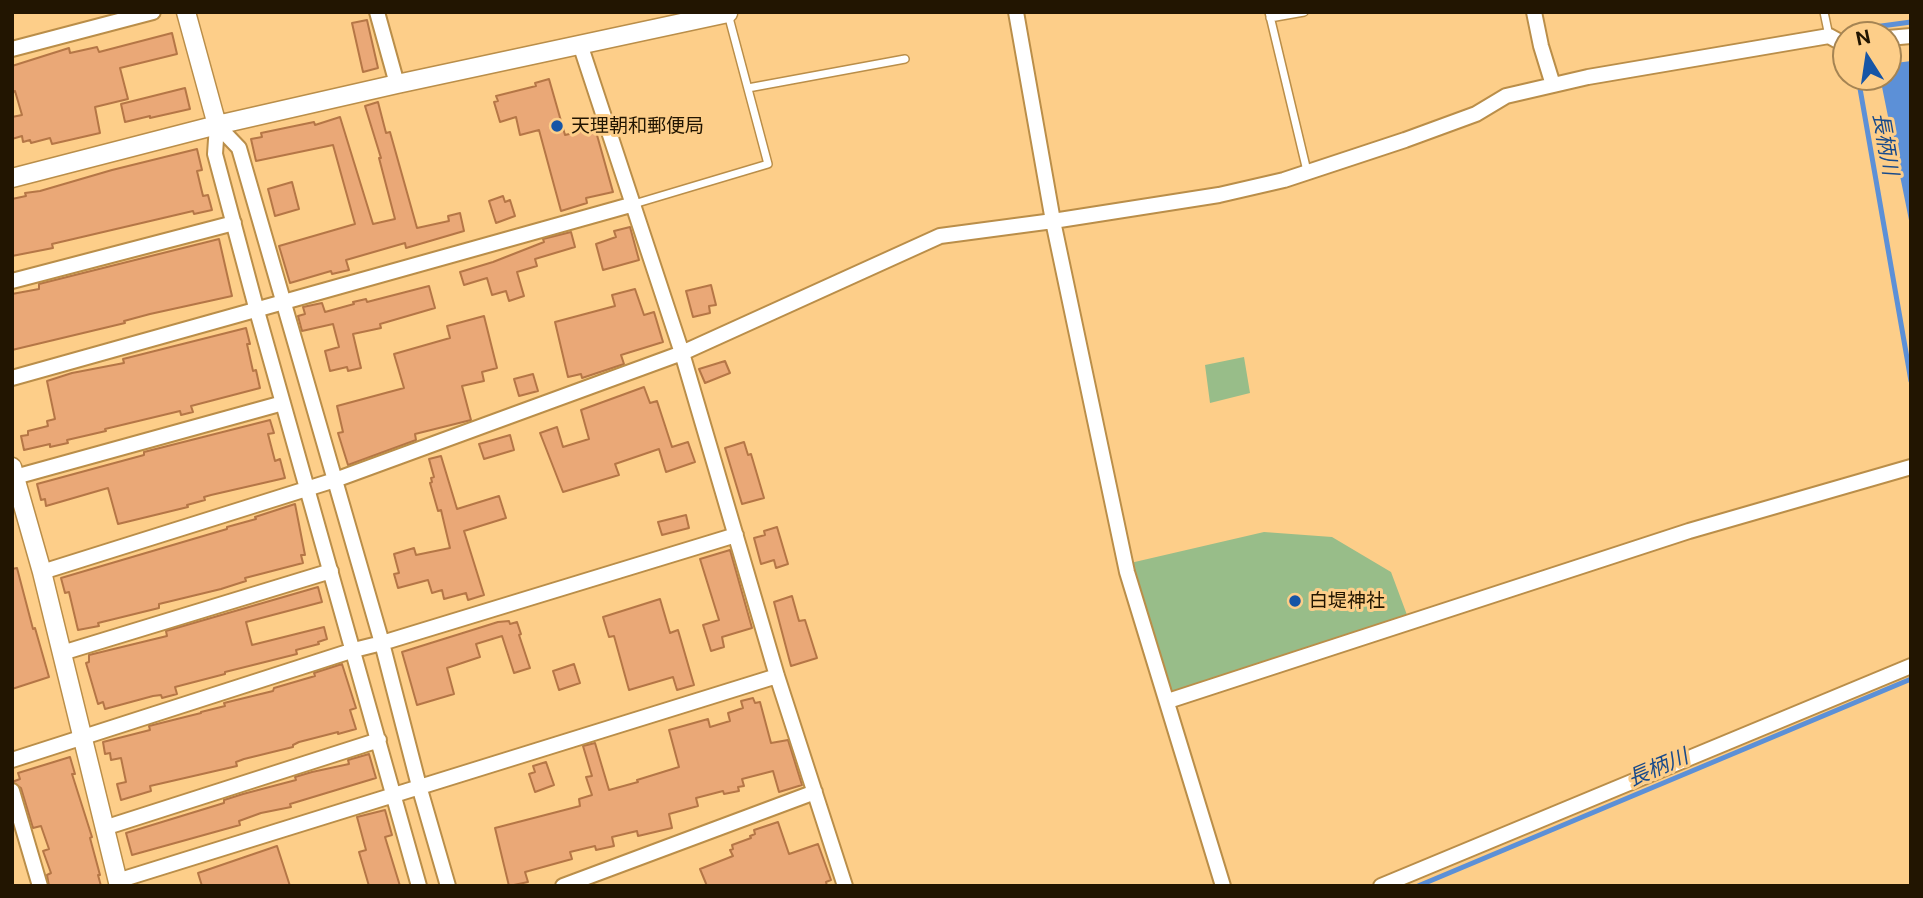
<!DOCTYPE html>
<html>
<head>
<meta charset="utf-8">
<style>
	body { margin:0 }
	#map { position:relative; width:1923px; height:898px; overflow:hidden; background:#fdce89; font-family:"Public Sans",sans-serif }
	canvas { display:block }
	.frame { position:absolute; inset:0; border:14px solid #221501; pointer-events:none }
	.north { position:absolute; left:1832px; top:21px; width:70px; height:70px; box-sizing:border-box; background:#fdce89; border:2px solid #a58453; border-radius:50%; rotate:348deg; font-size:19px; font-weight:700; line-height:28px; text-align:center; color:#221501 }
	.north::after { content:''; display:block; margin:auto; width:24px; height:32px; background:#1655a6; clip-path:polygon(50% 0,100% 100%,50% 72%,0 100%) }
</style>
</head>
<body>
<div id="map">
<canvas width="1923" height="898"></canvas>
<div class="frame"></div>
<div class="north">N</div>
</div>
<script>
const c = document.querySelector('canvas').getContext('2d');
c.lineJoin = 'round';
function fillPath(path, color) { c.fillStyle = color; c.fill(path, 'evenodd'); }
function trace(path, color, width, dash) { c.strokeStyle = color; c.lineWidth = width; c.lineCap = dash ? 'butt' : 'round'; c.setLineDash(dash || []); c.stroke(path); }
function write(font, color, halo, rows, align = 'center') {
  c.font = font + ' "Public Sans","Noto Sans JP",sans-serif'; c.lineWidth = 6; c.setLineDash([]); c.textBaseline = 'middle'; c.strokeStyle = halo; c.fillStyle = color; for (const [text, x, y, turn = 0] of rows) {
    c.save(); c.translate(x, y); c.rotate((+turn || 0) * Math.PI / 180); c.textAlign = isNaN(turn) ? turn : align; if (halo) c.strokeText(text, 0, 0); c.fillText(text, 0, 0); c.restore();
  }
}
const green = new Path2D(`
	M1244,357L1250,393L1210,403L1205,365Z
	M1264,532L1332,537L1391,572L1410,623L1168,701L1126,564Z`);
const water = new Path2D(`
	M1911,61V230L1880,77H1888V64Z`);
const stream = new Path2D(`
	M1869,35L1874,27L1911,22
	M1858,77L1911,381
	M1418,886L1911,679`);
const building = new Path2D(`
	M367,20L378,68L363,72L352,23Z
	M172,33L177,54L120,68L128,99L95,107L100,133L52,144L50,138L31,143L30,140L23,142L22,136L12,139V117L22,115L15,91L12,92V66L69,48L70,53L97,47L99,52Z
	M549,79L565,135L595,128L613,192L586,198L587,203L561,211L539,130L520,135L516,117L500,122L494,102L498,101L496,96L536,86L535,83Z
	M185,88L190,109L150,118V116L125,122L121,104Z
	M378,102L386,133L390,132L417,228L449,221L448,216L460,213L464,231L406,248L405,243L346,260L349,270L332,274L331,271L290,283L279,246L355,224L333,145L256,161L251,139L262,137L261,133L314,122L315,125L340,117L373,224L395,219L379,158H381L365,106Z
	M197,149L202,170L197,171L203,196L208,195L212,210L194,214L193,211L52,244L53,248L12,256V199L26,196L25,193L40,191L112,170Z
	M292,182L299,209L275,216L268,189Z
	M503,196L505,202L510,200L515,216L496,223L489,201Z
	M630,227L639,260L603,270L596,244L616,237L614,231Z
	M571,232L575,247L535,259L537,266L517,272L524,296L509,301L506,291L492,295L487,278L464,285L460,272L493,262L544,242L543,239Z
	M219,239L232,296L150,314L124,321L125,323L12,350V294L39,289V284Z
	M711,285L716,305L709,306L710,313L693,317L686,291Z
	M429,286L435,308L380,324L381,328L353,334L361,368L348,371L347,367L330,371L325,351L339,347L333,324L302,331L298,316L305,314L303,307L322,303L325,312L354,304L353,302L366,299L367,302Z
	M635,289L644,315L654,312L663,342L621,355L624,364L582,378L581,374L568,377L555,322L615,306L612,295Z
	M484,316L497,368L482,372L484,381L462,386L471,420L415,434L416,440L348,465L338,433L343,432L337,406L404,388L394,354L450,338L447,326Z
	M246,328L250,344H247L253,371L256,370L260,388L191,406L193,412L181,415L180,411L105,429L106,431L67,440L68,443L50,447V444L24,450L21,436L28,435V431L48,426L47,421L55,419L47,381L72,373L124,363L123,359Z
	M725,361L730,373L705,383L699,369Z
	M533,374L538,391L519,396L514,379Z
	M644,387L650,403L657,401L672,447L688,442L695,462L666,472L659,449L615,464L619,475L563,492L540,433L557,427L563,447L589,439L581,410Z
	M270,420L274,433L268,434L275,461L280,459L285,478L211,495L204,497L205,500L187,505L188,507L118,524L108,488L46,506L45,499L41,500L37,484L144,455V452Z
	M510,435L514,450L484,459L479,444Z
	M744,442L748,455L751,454L764,498L742,504L725,448Z
	M441,456L457,509L499,496L506,518L464,531L484,595L468,600L466,593L444,599L442,590L432,593L428,580L398,588L394,574L399,573L394,554L414,548L416,555L450,548L441,510L438,511L430,483L432,482L431,478L434,477L429,459Z
	M295,504L305,555H301L303,563L245,578L246,581L221,589L159,604V608L98,623L99,626L78,630L69,592L65,593L61,578L227,529V527L256,519L255,517Z
	M686,515L689,528L662,535L658,522Z
	M777,527L788,564L776,568L774,560L761,564L754,538L765,535L764,531Z
	M730,550L752,628L722,637L724,647L711,651L703,625L719,620L700,559Z
	M17,568L33,629L35,628L49,677L12,689V569Z
	M318,587L322,602L246,622L252,645L324,627L327,639L318,642L319,644L296,650L297,654L225,672V674L175,687L177,694L162,698L161,695L153,696L105,709L103,702L98,704L86,663L89,662V655L167,636L166,631Z
	M792,596L799,621L805,620L817,658L791,666L774,602Z
	M660,599L670,633L678,630L694,685L677,690L673,677L629,690L614,636L609,637L603,617Z
	M509,621L510,624L517,622L521,634L519,635L530,668L514,673L502,636L476,644L480,657L447,668L454,694L417,705L402,652L498,622Z
	M342,664L356,708L350,710L356,729L338,734V732L299,742L293,745V747L244,759L236,762L237,766L150,786L151,791L121,800L117,784L126,782L121,758L111,760L110,753L105,754L103,742L150,730L149,726L201,713V712L225,706L224,703L273,691L274,688L315,676L314,673Z
	M574,664L580,683L559,690L553,671Z
	M753,698L755,703L760,702L771,743L788,740L802,785L779,792L773,771L742,779L744,786L738,787L739,791L724,794L723,791L696,798L698,806L669,814L672,828L638,836L637,831L612,837L614,846L596,850L595,846L570,852L572,859L525,872L528,882L509,886L495,828L580,806L579,799L592,795L586,777L592,776L583,746L595,743L609,790L638,782L637,780L679,767L669,730L708,719L710,727L730,721L728,713L743,708L741,701Z
	M369,754L376,778L290,804L291,807L261,813L239,821L240,825L132,855L126,833L224,803V800L243,794L296,780L295,777L312,772L349,764L348,760Z
	M70,757L75,774H72L92,837L90,838L100,875H98L101,886H49L47,875L51,873L43,851L49,849L41,826L33,828L21,788L12,782L20,779L18,773Z
	M546,762L554,785L535,792L529,774L535,772L533,766Z
	M385,810L392,835L385,837L400,886H369L359,852L366,850L357,817Z
	M778,822L789,854L818,844L831,880L826,882L827,886H707L700,869L733,856L730,850L733,849L732,845L751,838L750,836L755,834L754,830Z
	M277,846L290,886H202L198,873Z`);
const service = new Path2D(`
	M1269,12L1307,171
	M1824,12L1829,36
	M1270,18L1304,12
	M748,88L905,59
	M634,204L768,164L728,14`);
const minor = new Path2D(`
	M377,12L397,84
	M1016,12L1053,221L1127,572L1223,886
	M1534,12L1541,46L1553,85
	M1888,38L1911,36
	M580,44L682,353L777,676L845,886
	M12,49L153,12
	M217,125L239,148L382,643L419,786L448,886
	M217,125L215,154L257,311L419,886
	M12,281L234,223
	M12,378L634,204
	M15,477L283,403
	M42,572L335,480L682,353L940,236L1053,221L1219,195L1284,180L1405,140L1476,114L1506,96L1588,77L1829,36L1840,42L1846,41
	M62,653L331,571
	M1168,701L1689,531L1911,467
	M12,760L354,650L382,643L736,535
	M12,791L40,886
	M104,828L379,740
	M117,881L777,676
	M563,886L815,792
	M1381,886L1911,666`);
const tertiary = new Path2D(`
	M186,12L217,125
	M12,178L217,125L397,84L728,13
	M12,467L42,572L119,886`);
const markers = [
	[557,126,7,"#1655a6"],
	[1295,601,7,"#1655a6"]
];
const poiNames = [
	["天理朝和郵便局",571,126],
	["白堤神社",1309,601]
];
const waterNames = [
	["長柄川",1885,144,80],
	["長柄川",1658,768,-23]
];
fillPath(green, '#98bd89');
fillPath(water, '#5c90d7');
trace(stream, '#5c90d7', 5);
fillPath(building, '#eaa877');
trace(building, '#b57646', 2);
trace(service, '#ba8e49', 10);
trace(minor, '#ba8e49', 18);
trace(tertiary, '#ba8e49', 21);
trace(service, '#fff', 7);
trace(minor, '#fff', 14);
trace(tertiary, '#fff', 18);
for (const [x, y, r, color] of markers) { const dot = new Path2D(); dot.arc(x, y, r, 0, 2 * Math.PI); c.fillStyle = color; c.fill(dot); trace(dot, '#fdce89', 2.5); }
write('19px', '#221501', '#fdce89', poiNames, 'left');
write('italic 21px', '#184a8b', '#fdce89', waterNames);
</script>
</body>
</html>
